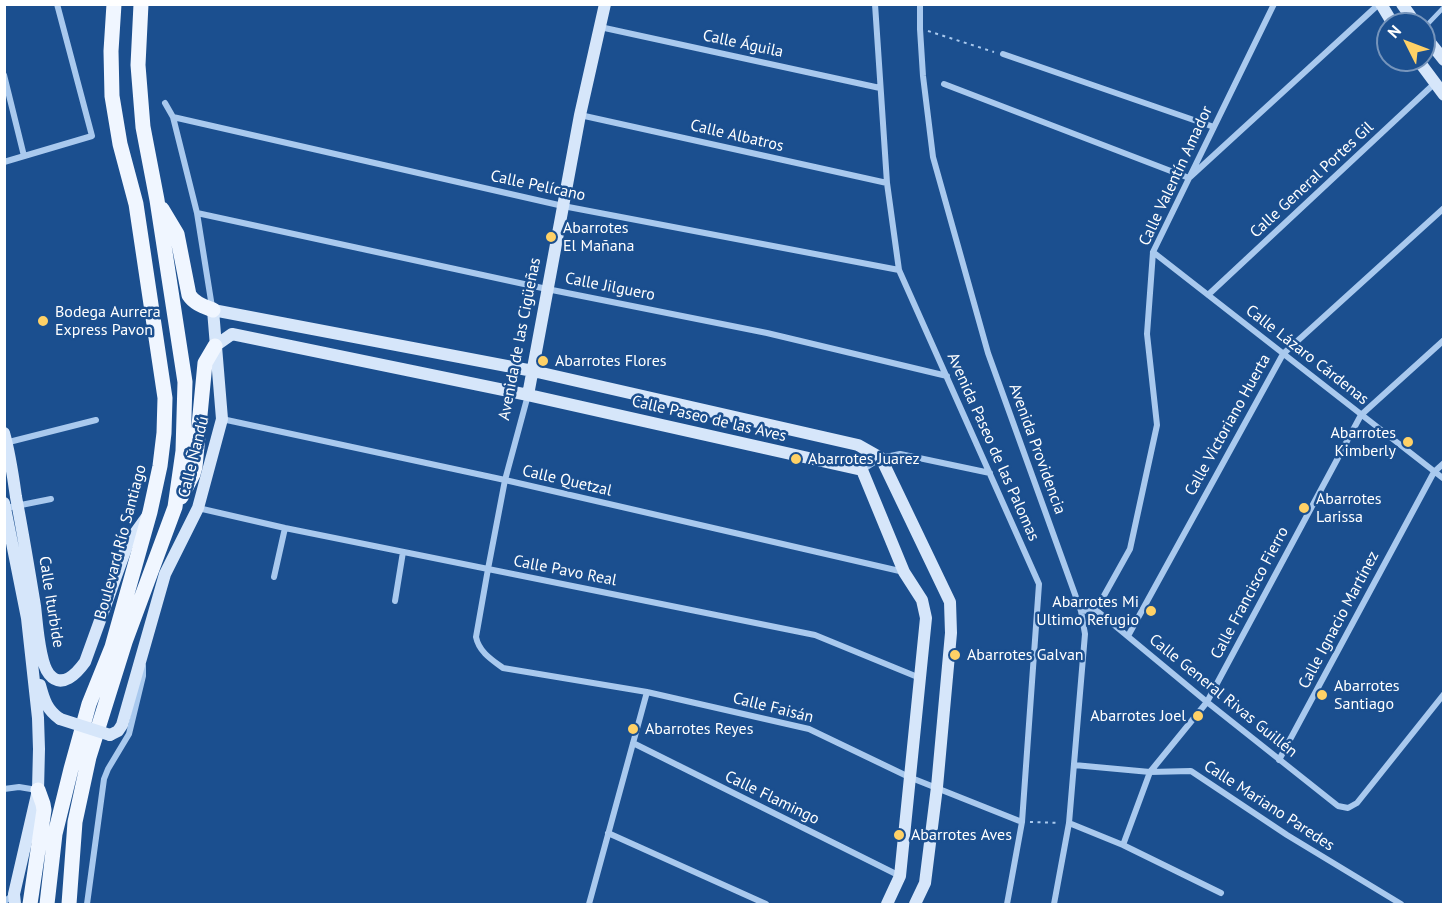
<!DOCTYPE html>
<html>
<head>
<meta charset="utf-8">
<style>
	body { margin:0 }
	#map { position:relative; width:1448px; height:909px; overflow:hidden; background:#1b4f8f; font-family:"PT Sans",sans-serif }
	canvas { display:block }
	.frame { position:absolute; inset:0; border:6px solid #fff; pointer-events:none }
	.north { position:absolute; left:1376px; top:12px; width:60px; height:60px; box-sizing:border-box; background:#1b4f8f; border:2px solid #7695bc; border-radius:50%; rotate:312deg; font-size:16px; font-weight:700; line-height:24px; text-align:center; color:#fff }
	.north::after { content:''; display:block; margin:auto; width:21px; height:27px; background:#ffd166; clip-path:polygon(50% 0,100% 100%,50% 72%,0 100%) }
</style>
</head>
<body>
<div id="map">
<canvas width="1448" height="909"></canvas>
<div class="frame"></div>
<div class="north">N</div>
</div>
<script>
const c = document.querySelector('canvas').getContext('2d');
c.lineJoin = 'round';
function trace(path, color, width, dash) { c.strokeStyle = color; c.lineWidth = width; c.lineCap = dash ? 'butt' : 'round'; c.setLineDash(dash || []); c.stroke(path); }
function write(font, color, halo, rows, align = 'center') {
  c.font = font + ' "PT Sans",sans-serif'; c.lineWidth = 5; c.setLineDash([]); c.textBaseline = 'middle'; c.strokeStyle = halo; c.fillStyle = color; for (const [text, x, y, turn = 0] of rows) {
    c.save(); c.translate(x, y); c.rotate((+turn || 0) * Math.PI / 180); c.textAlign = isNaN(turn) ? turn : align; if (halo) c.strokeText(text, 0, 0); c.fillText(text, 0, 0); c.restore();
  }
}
const path = new Path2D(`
	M928,31L994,52
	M1030,822L1060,823`);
const lane = new Path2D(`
	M1424,28L1444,7`);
const street = new Path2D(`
	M875,4L887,183L899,270L1039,584L1022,822L1007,904
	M920,4V29L923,76L933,157L988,353L1081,611L1085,634L1069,823L1054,904
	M600,27L880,88
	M1003,54L1214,127
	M4,75L24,156
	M944,84L1189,178L1379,4
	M165,103L173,117L197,213L212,307
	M580,115L887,183
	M173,117L563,206L899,270
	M4,162L92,136L57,4
	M197,213L547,289L767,333L947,376
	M1153,252L1444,479
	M1208,295L1434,84
	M528,395L505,480L488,569L476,637C479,652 492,660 503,668L647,692L809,729L909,777L1022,822
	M222,419L505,480L904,572
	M5,443L96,420
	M862,470L881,458L900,454L990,473
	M6,508L51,499
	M198,508L285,528L815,635L920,678
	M274,577L285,528
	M395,601L403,552
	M1096,610L1130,549L1157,425L1147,334L1153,252L1274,4
	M1081,611L1096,610L1207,702L1338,806L1348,808L1357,803L1444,694
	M1128,636L1283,354L1444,208
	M633,743L900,876
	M1279,760L1434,472L1444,463
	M1074,765L1150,772L1191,771L1287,835L1401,904
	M4,789L19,787L37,790
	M1069,823L1123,845L1221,893
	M608,833L766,904
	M1123,845L1150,772L1207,702L1361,415L1444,340
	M4,902L14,894
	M87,904L104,779L108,769L129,734L143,676V666
	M589,904L647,692`);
const secondary = new Path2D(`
	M1381,4L1393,24
	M1402,4L1416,24
	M1424,35L1444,60
	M1418,60L1444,95
	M215,346L232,334L528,395L862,470L904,572L922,600L926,618L900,876L887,904
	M528,395L580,115L605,4
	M4,433C10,454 13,476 16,497C23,533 29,570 35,606C37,622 39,662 49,674C62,690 77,673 85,662L128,543L146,518
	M4,503L27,618L38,718L39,749L38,790L14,894L15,904
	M40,685C44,700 47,710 60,719
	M110,735L118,731L122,725L165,574L198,508L222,419L213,310L533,371L858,445L881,458L950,602L951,633L937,787L925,883L915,904`);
const primary = new Path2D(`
	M162,209L177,234L189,295C194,303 203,306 213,310
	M181,497L193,474L195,467L205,363L215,346
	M30,904L44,810L43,804L38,790
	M47,904L55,834L71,769L89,704L112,647L150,512L160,466L164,433L165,398L136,204L120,144L112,96L111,51L114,4
	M69,904L75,822L89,757L125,642L175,507L183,451L185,382L157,200L143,127L138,65L141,4`);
const secondaryBridge = new Path2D(`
	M60,719L110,735`);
const markers = [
	[551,237,6,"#ffd166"],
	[43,321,6,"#ffd166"],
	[543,361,6,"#ffd166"],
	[1408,442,6,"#ffd166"],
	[796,459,6,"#ffd166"],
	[1304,508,6,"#ffd166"],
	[1151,611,6,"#ffd166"],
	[955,655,6,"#ffd166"],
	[1322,695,6,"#ffd166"],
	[1198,716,6,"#ffd166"],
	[633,729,6,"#ffd166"],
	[899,835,6,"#ffd166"]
];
const streetNames = [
	["Calle Águila",743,44,12],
	["Calle Albatros",737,136,13],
	["Calle Valentín Amador",1176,176,-65],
	["Calle General Portes Gil",1312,180,-43],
	["Calle Pelícano",538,186,12],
	["Calle Jilguero",610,287,11],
	["Avenida de las Cigüeñas",520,339,-79],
	["Calle Lázaro Cárdenas",1307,355,38],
	["Calle Paseo de las Aves",709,419,13],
	["Calle Victoriano Huerta",1228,425,-61],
	["Avenida Paseo de las Palomas",993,447,66],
	["Avenida Providencia",1037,449,70],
	["Calle Ñandú",194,457,-76],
	["Calle Quetzal",567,481,13],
	["Boulevard Río Santiago",121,542,-75],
	["Calle Pavo Real",565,571,11],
	["Calle Francisco Fierro",1250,593,-62],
	["Calle Iturbide",51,602,81],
	["Calle Ignacio Martínez",1339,620,-62],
	["Calle General Rivas Guillén",1223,696,39],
	["Calle Faisán",773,708,14],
	["Calle Flamingo",772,798,26],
	["Calle Mariano Paredes",1269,806,33]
];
const poiNames = [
	["Abarrotes",563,228],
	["El Mañana",563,246],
	["Bodega Aurrera",55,312],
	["Express Pavon",55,330],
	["Abarrotes Flores",555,361],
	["Abarrotes",1396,433,"right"],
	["Kimberly",1396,451,"right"],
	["Abarrotes Juarez",808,459],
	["Abarrotes",1316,499],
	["Larissa",1316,517],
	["Abarrotes Mi",1139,602,"right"],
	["Ultimo Refugio",1139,620,"right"],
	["Abarrotes Galvan",967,655],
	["Abarrotes",1334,686],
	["Santiago",1334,704],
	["Abarrotes Joel",1186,716,"right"],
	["Abarrotes Reyes",645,729],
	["Abarrotes Aves",911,835]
];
trace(path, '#a9c9ee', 2, [3, 4.5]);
trace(lane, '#a9c9ee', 4.5);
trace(street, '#a9c9ee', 6);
trace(secondary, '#d6e6fa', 12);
trace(primary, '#f0f6ff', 15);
trace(secondaryBridge, '#d6e6fa', 12);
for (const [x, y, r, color] of markers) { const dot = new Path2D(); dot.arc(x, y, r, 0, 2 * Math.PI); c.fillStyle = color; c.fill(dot); trace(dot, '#1b4f8f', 2); }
write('16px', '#fff', '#1b4f8f', streetNames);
write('16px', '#fff', '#1b4f8f', poiNames, 'left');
</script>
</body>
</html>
